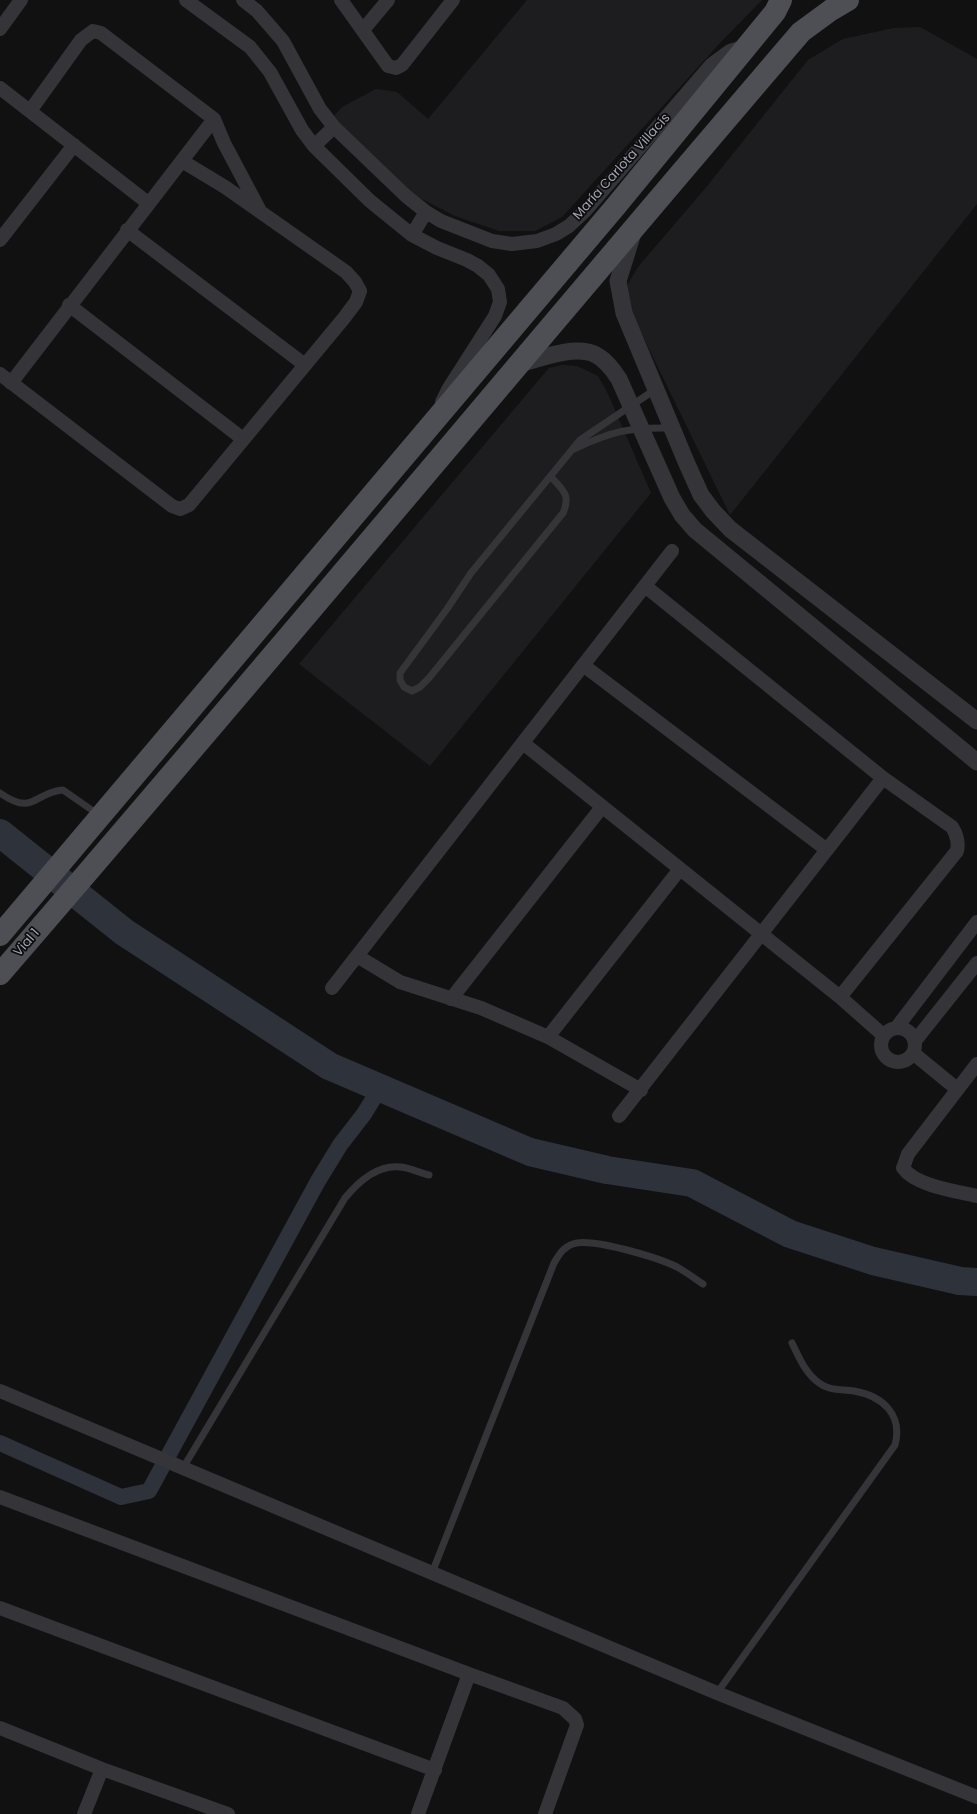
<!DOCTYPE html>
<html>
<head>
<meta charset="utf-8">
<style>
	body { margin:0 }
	canvas { display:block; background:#111112 }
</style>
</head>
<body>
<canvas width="977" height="1814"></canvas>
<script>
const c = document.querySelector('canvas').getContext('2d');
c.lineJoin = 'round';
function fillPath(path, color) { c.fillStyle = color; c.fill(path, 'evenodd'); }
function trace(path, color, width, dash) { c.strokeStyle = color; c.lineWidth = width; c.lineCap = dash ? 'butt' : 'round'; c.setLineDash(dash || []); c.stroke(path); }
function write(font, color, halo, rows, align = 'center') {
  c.font = font + ' Poppins,sans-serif'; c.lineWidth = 3.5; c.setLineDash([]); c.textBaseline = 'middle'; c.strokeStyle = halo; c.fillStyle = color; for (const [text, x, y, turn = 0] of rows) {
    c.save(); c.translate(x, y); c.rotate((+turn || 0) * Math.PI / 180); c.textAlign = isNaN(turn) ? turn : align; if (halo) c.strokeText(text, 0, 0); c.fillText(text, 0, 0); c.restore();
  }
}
const built = new Path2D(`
	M527,0H762L719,44L562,217L535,231H499L455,216L414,195L333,117L342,107L376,89L397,92L428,119Z
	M920,27L977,59V204L730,515L629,308L628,284L638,267L708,185L808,60L843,39L894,28Z
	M562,365L577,366L598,376L608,394L651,493L430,766L299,664L549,368Z`);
const canal = new Path2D(`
	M0,1443L121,1497L149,1491L318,1181L340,1145L364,1114L380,1088`);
const river = new Path2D(`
	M0,833L124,932L329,1066L530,1152L607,1170L692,1183L790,1234L873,1261L960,1281L977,1282`);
const service = new Path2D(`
	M574,449C612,431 630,427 672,428
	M551,477C563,490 571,495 563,513L429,678L420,687L412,691L404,687L400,680V673L447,609L471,573L580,440L656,389
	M0,793C34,817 34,792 63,790L99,815
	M183,1468L345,1198C358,1182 378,1164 401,1167C410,1168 420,1173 429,1175
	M432,1573L554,1263C559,1255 563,1247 573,1244C591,1237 659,1258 677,1267C686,1272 694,1278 703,1284
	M717,1693L895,1445C903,1415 883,1396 854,1391C842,1389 829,1391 819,1383C805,1373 799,1357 792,1343`);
const minor = new Path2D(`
	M186,0L250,47L270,72L302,130L314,146L370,201L412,235L437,248L467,260L478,266L489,275L498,289L500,302L495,316L449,388L442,402
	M243,0L257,11L283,41L320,109L334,127L406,196L426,212L441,221L492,241L512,244L537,241L556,234L569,226L585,211L711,65L730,51L746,46
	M341,0L388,66L396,68L402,65L453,0
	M0,29L21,0
	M363,30L388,0
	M0,88L148,203
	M30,111L81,40L93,31L101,33L214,119L224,143L259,209
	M314,146L334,127
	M127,230L305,365
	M412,235L426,212
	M0,240L74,145
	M69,305L243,439
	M0,374L172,506L180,509L189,505L344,318L356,302L360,291L355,282L346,272L225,187L182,161
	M11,383L214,119
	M645,586L883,778L952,827C957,835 959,842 957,851L840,997
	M583,665L827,850
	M523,743L840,997L883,1035
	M357,956L400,982L481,1008L548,1037L641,1090
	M332,988L672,551
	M451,999L602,807
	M897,1027L977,922
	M881 1045a17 17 0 1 1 34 0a17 17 0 1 1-34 0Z
	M548,1037L680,869
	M915,1041L977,963
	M913,1053L957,1089
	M977,1064L908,1154L903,1168C916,1186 956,1191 977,1196
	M619,1116L883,778
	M0,1391L717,1693L977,1797
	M0,1497L469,1674L563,1708L575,1719L577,1725L545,1814
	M0,1608L435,1770
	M0,1728L102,1769L228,1814
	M84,1814L102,1769
	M418,1814L469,1674`);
const tertiary = new Path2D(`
	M633,233L618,281L624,313L687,464L701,495L713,511L730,529L977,721
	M517,365C538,359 576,344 596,355C606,360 613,370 619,379L672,498L682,515L695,530L977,762`);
const primary = new Path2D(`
	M0,935L616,206L775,12L781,0
	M0,974C270,662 533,345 801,32L831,10L848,0`);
const streetNames = [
	["María Carlota Villacís",622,167,-48],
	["Vial 1",27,943,-49]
];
fillPath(built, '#1d1d1f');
trace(canal, '#2d323b', 16);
trace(river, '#2d323b', 28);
trace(service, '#343439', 7);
trace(minor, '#343439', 14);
trace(tertiary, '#343439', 17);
trace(primary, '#4e4e55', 22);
write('13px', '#a3a4b2', '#0c0c0d', streetNames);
</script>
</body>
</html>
